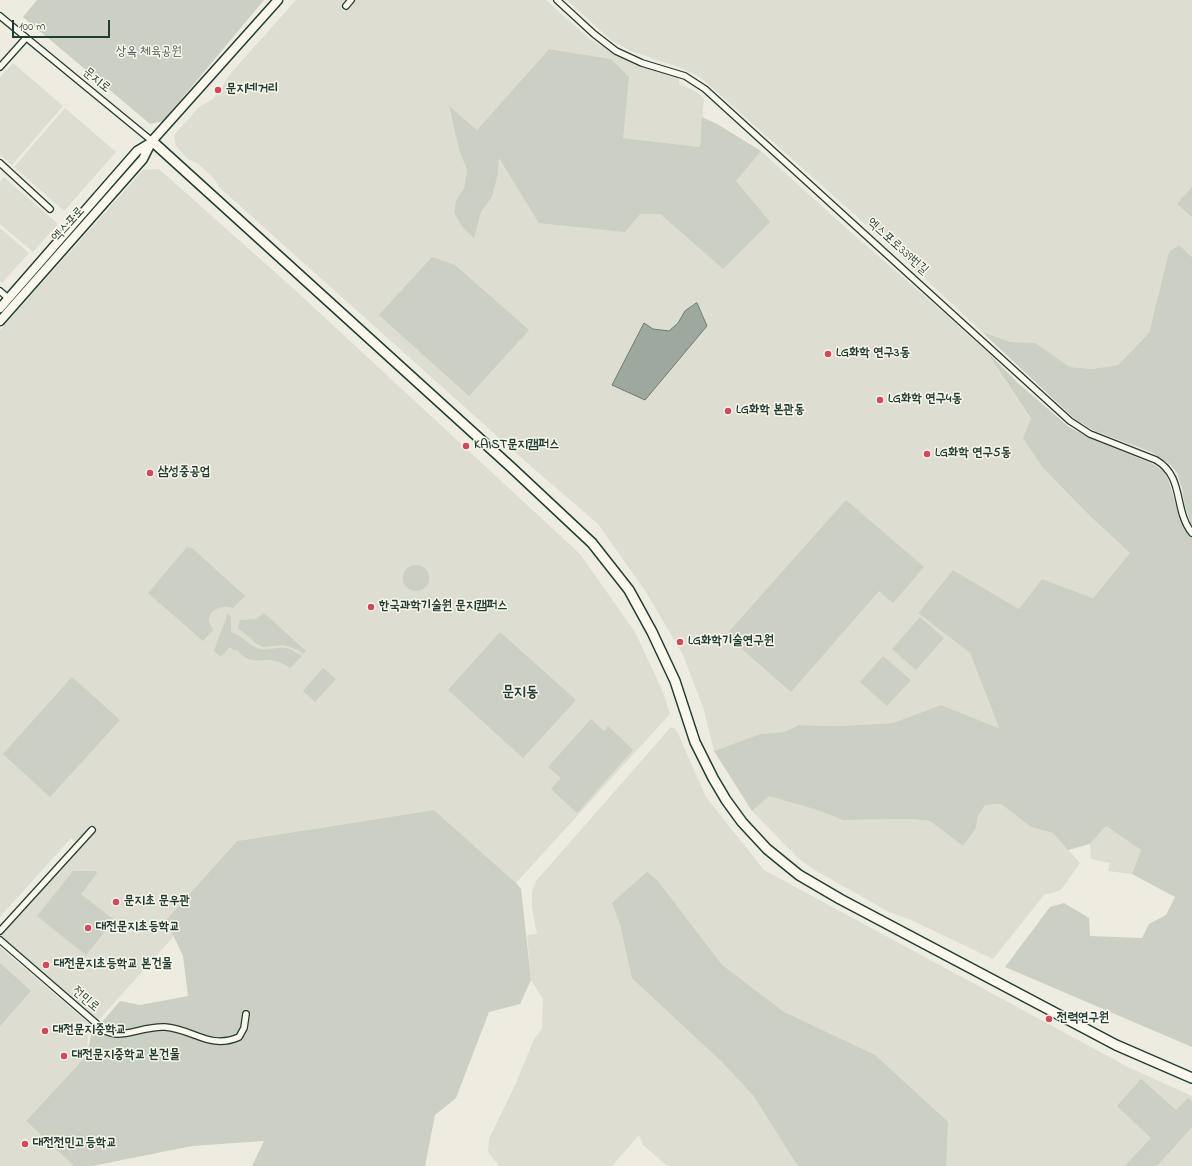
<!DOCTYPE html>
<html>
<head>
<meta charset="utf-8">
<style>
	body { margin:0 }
	#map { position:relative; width:1192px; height:1166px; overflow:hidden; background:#eeece1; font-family:"Indie Flower",sans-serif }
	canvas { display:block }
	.scale { position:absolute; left:12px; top:20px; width:98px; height:18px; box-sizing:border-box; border:2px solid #1f3d34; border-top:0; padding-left:5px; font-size:12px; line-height:14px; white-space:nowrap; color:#1f3d34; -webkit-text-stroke:3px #fbf7ec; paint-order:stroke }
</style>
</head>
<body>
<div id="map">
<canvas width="1192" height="1166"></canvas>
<div class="scale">100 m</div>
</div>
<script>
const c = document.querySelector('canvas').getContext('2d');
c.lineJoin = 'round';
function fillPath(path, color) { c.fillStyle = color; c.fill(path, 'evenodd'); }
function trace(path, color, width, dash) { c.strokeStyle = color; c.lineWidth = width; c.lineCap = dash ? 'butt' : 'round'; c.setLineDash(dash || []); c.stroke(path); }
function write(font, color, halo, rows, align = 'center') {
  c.font = font + ' "Indie Flower","Poor Story",sans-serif'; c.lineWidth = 3; c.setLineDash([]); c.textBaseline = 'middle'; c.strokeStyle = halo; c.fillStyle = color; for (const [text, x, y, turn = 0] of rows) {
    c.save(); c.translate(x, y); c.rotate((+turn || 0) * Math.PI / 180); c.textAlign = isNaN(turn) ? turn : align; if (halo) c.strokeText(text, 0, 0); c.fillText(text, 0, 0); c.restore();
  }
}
const built = new Path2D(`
	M296,0H348L341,8L345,11L354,0H546L591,40L598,44L634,64L679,78V83L698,93L704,99L700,147L623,138L616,65L611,59L549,49L477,130L449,107L459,150L467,170L464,188L456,200L454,213L463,228L474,237L481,212L492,197L498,174L499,157L640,214H660L723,269L735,181L761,151L845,227L945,314L987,352L1031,420L1043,468L1091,517L1130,553L1093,598L1042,579L1019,609L953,570L918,613L970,653L999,728L941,705L893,723L839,726L799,725L784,732L760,734L714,751L704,710L683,655L646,592L598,524L526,462L219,187L213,177L198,164L188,159L176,146L174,135L199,107L213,99L221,89L230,74Z
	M567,0H1192V257L1187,252H1169L1149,333L1118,365L1092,369L1070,367L1035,344L1011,342L982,332L900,255L700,77L678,67L631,51L611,40Z
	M13,63L63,106L12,165L0,155V77Z
	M65,108L116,152L64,211L14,167Z
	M159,169L295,290L580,554L635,632L663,692L670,714L516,883L434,810L237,841L166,920L174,936L97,1022L3,940L0,936L80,846L71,838L0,917V330L143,170Z
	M4,177L58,224L33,252L0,224V182Z
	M0,228L29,253L2,283L0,281Z
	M671,727L676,729L706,797L764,870L1128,1067L1192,1096V1166H667L643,1145L639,1135L612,1166H499L488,1152L489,1139L516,1083L534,1039L542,1029L543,999L531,980L527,935L537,934L532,908V892L536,881Z
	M769,795L814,809L843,820L910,819L930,821L963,846L975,828L977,818L985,805L1001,804L1031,827L1053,833L1080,863L1061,890L1044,895L993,959L911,920L889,912L813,869L798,858L752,811Z
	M1106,826L1141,850L1132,874L1108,871L1110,863L1091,859L1090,844Z
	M0,947L93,1027L88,1035L87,1055L26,1121L74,1166H0Z`);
const green = new Path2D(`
	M37,0H264L163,121L150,124L23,17Z
	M549,49L611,59L629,77L623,138L700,147L702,117L717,124L761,151L736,181L770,222L723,269L660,214H640L625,232L539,223L499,158L498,174L492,197L481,212L474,238L463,228L454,213L456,200L464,188L467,170L459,150L449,106L477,130Z
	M1192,187V217L1177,204Z
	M1179,245L1192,257V527L1185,507L1182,488L1177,473L1171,465L1151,452L1095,431L1076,420L982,332L1011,342L1035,343L1070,367L1092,369L1118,365L1149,333L1169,252Z
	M432,257L455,265L529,330L469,396L379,315Z
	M987,352L1019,384L1069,427L1092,439L1153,464L1163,471L1168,479L1182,524L1192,538V1047L1005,967L1050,907L1064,903L1089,918L1090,936L1142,938L1149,924L1166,915L1175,897L1132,874L1141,850L1106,826L1090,844L1068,850L1053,833L1031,827L1001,804L985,805L977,818L976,828L963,846L930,821L910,819L843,820L814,809L769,796L752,811L714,751L760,734L784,732L799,725L839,726L893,723L941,705L999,728L970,653L918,613L953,570L1019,609L1042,579L1093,598L1130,553L1091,517L1043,468L1023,438L1031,419Z
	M846,500L924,567L893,603L879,591L791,692L726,635Z
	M187,547L192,548L245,596L233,608C224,605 208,608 209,621C210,624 212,628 213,630L203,641L148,593Z
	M403 578a13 13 0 1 1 26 0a13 13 0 1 1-26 0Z
	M228,613L231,617V632C243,636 249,646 260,649C269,651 276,647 285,648C291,648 296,653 302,656L290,668C284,664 277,660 269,660C253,660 249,663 236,649L235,651L230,647L221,657L214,651Z
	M264,613L306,651L303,654L298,650L284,645L263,647L257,644L238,628L240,620L256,619Z
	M920,617L944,638L916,670L892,649Z
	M500,632L576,700L523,758L448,690Z
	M883,656L911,680L887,706L860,682Z
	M323,668L336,679L315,702L303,691Z
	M72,677L120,720L50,797L3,754Z
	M591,719L604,731L608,726L633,750L577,813L551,789L561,778L548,767Z
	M434,810L516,883L521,889L531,980L520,1004L489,1012L456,1098L435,1115L425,1166H252L264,1141L192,1146L92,1166H74L26,1121L87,1055L91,1035L120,1001L140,1005L188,996L183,956L166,920L237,841Z
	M73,871H95L97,873L81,894L114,920L86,955L37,916Z
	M647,872L657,880L722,965L784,1012L875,1055L948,1122L946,1166H798L753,1095L722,1062L632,978L620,924L612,903Z
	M0,963L31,991L0,1026Z
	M1141,1079L1176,1110L1188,1098L1192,1101V1127L1157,1166H1125L1151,1138L1117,1106Z`);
const water = new Path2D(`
	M697,303L707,326L645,400L612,385L644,323L653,329L669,331L678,323L685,311Z`);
const street = new Path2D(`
	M557,0L594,34L616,51L642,63L685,76L705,89L1070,421L1090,434L1156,460C1185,477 1173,509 1192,533
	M346,6L351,0
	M0,16L152,141
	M0,67L26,38
	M0,163L50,209
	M0,291L8,298
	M0,931L92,830
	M0,940L105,1031C108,1032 113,1034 117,1034C133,1034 147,1026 165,1027C193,1029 210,1050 239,1037L244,1028L246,1014`);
const secondary = new Path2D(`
	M0,308L137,151L152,142
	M0,321L143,159L152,141L278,0`);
const primary = new Path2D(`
	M152,141L512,468L592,543L629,590L652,632L675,681L695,742L713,778L726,800L742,822L767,849L799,875L840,899L1116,1045L1192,1078`);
const markers = [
	[218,90,4,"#d1495b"],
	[828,354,4,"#d1495b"],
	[880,400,4,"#d1495b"],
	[728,411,4,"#d1495b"],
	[466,446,4,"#d1495b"],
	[927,454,4,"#d1495b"],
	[150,473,4,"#d1495b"],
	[371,607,4,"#d1495b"],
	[680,642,4,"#d1495b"],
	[116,902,4,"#d1495b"],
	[88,928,4,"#d1495b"],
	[46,965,4,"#d1495b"],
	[1049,1019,4,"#d1495b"],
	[45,1031,4,"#d1495b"],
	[64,1056,4,"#d1495b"],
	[25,1144,4,"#d1495b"]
];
const parkNames = [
	["상옥 체육공원",149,53]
];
const streetNames = [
	["문지로",96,81,39],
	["엑스포로",69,225,-48],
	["엑스포로339번길",897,247,42],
	["전민로",85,1000,41]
];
const poiNames = [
	["문지네거리",226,90],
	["LG화학 연구3동",836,354],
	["LG화학 연구4동",888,400],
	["LG화학 본관동",736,411],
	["KAIST문지캠퍼스",474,446],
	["LG화학 연구5동",935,454],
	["삼성중공업",158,473],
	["한국과학기술원 문지캠퍼스",379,607],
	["LG화학기술연구원",688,642],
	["문지초 문우관",124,902],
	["대전문지초등학교",96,928],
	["대전문지초등학교 본건물",54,965],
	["전력연구원",1057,1019],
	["대전문지중학교",53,1031],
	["대전문지중학교 본건물",72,1056],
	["대전전민고등학교",33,1144]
];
const quarterNames = [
	["문지동",520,694]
];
fillPath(built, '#ddddd2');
fillPath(green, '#cbcfc4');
fillPath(water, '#9fa89f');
trace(water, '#6c7d74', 1);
trace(street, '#1f3d34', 8);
trace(secondary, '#1f3d34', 11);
trace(primary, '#1f3d34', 12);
trace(street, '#fbf7ec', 5.5);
trace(secondary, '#fbf7ec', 8);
trace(primary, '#fbf7ec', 9);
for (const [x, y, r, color] of markers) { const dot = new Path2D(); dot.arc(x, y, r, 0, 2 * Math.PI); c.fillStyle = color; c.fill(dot); trace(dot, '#fbf7ec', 1.5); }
write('13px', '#415a51', '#fbf7ec', parkNames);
write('13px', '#1f3d34', '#fbf7ec', streetNames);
write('bold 13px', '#1f3d34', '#fbf7ec', poiNames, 'left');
write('bold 15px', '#1f3d34', '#fbf7ec', quarterNames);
</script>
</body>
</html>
